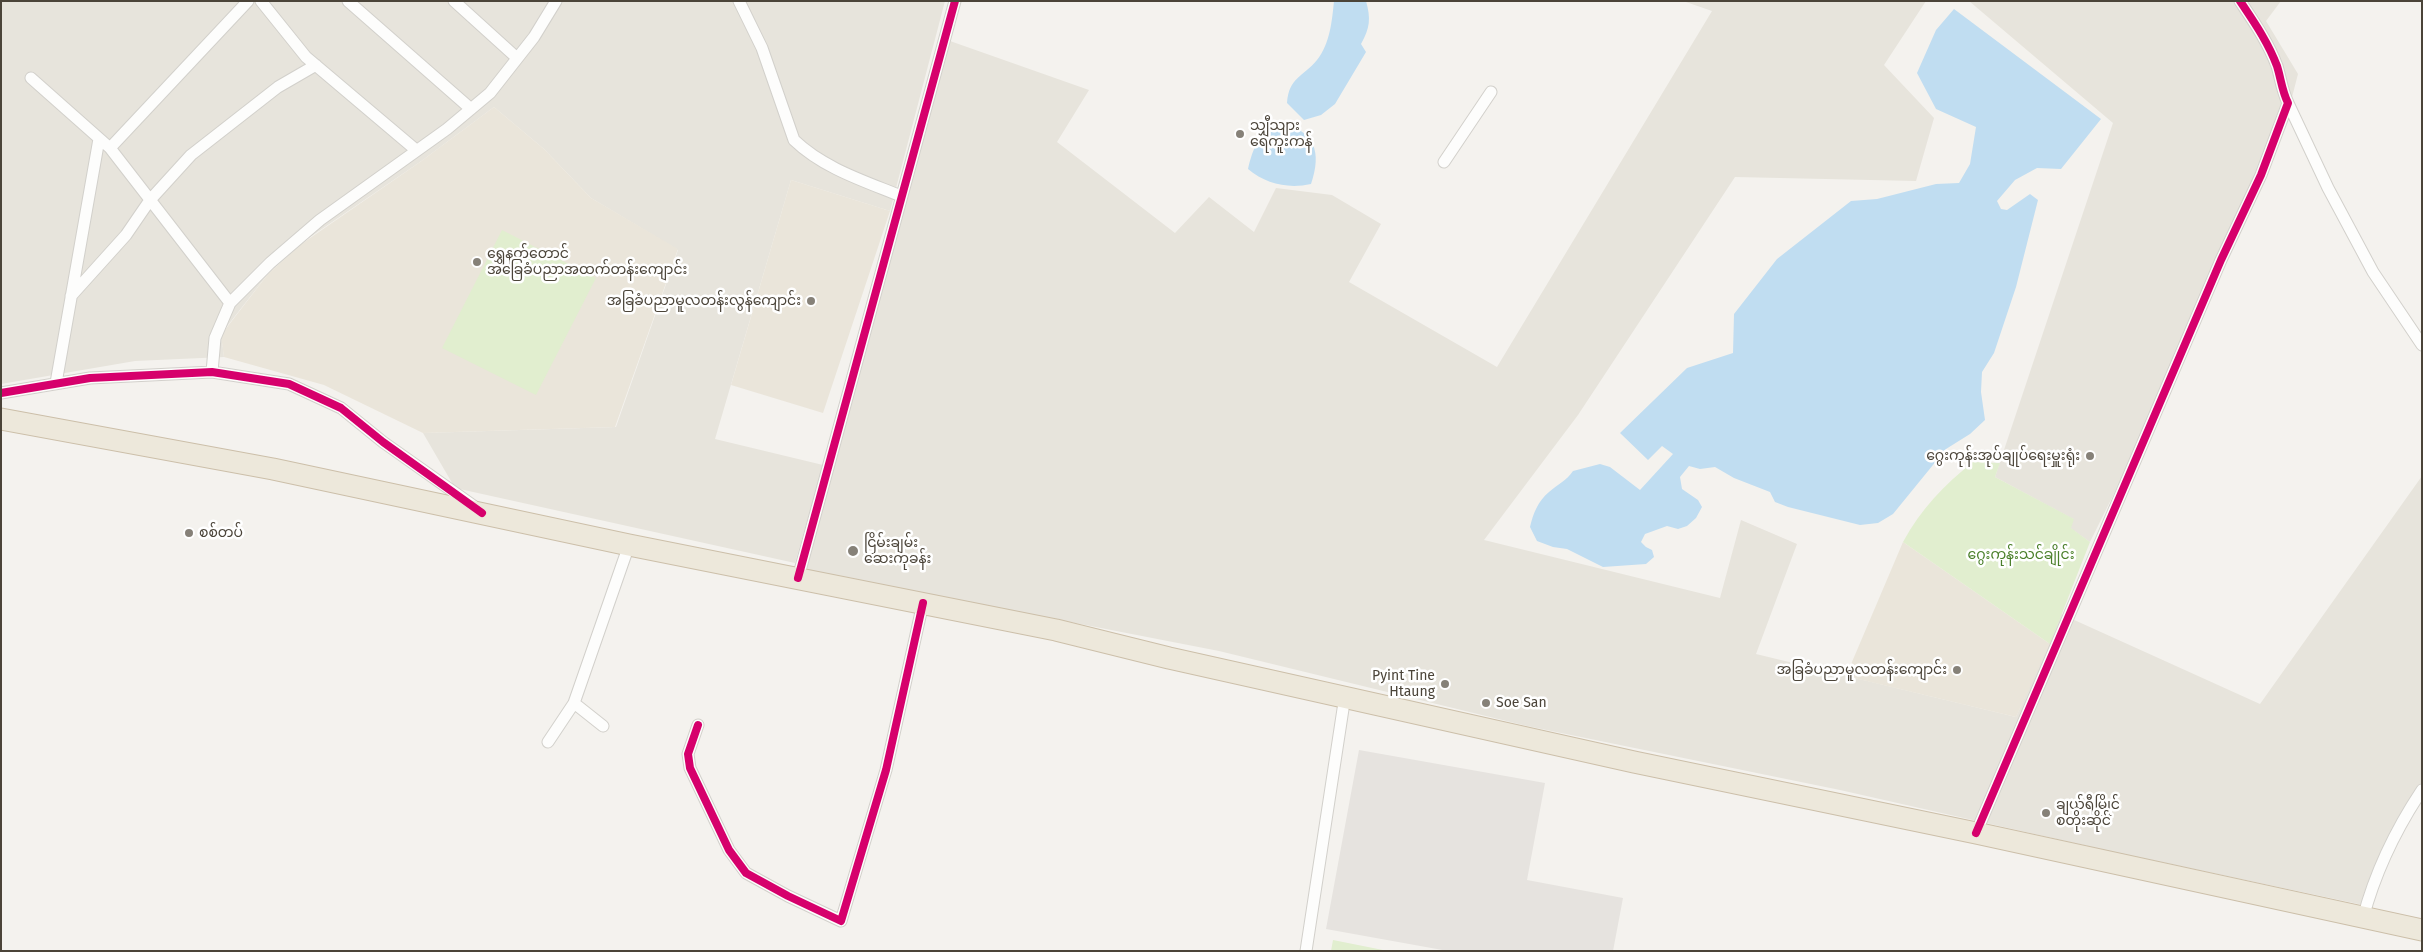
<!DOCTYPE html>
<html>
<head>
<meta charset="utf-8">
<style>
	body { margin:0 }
	#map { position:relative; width:2423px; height:952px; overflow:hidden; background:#f4f2ee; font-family:"Fira Sans",sans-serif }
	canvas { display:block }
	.frame { position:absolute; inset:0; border:2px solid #4b4439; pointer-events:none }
</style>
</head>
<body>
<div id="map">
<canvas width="2423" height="952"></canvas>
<div class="frame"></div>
</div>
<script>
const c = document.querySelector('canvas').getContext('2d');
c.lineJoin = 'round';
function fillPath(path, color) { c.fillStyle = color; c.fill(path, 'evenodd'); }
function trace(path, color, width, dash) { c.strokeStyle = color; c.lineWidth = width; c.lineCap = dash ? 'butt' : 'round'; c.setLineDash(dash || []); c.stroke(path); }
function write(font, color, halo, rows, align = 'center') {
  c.font = font + ' "Fira Sans","Noto Sans Myanmar",sans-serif'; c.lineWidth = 5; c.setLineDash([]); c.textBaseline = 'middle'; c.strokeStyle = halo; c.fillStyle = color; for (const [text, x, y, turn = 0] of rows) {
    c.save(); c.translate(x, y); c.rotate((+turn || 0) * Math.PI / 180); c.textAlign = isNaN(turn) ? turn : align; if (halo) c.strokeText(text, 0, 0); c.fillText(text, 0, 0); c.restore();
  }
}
const residential = new Path2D(`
	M1,1H945L890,211L791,180L715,439L823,465L795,563L455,488L423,433L616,427L678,250L591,198L544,149L494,107L420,162L300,244L268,274L221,334L224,357L135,361L1,384Z
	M1683,1H1926L1884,65L1934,118L1916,181L1735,177L1578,415L1484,540L1720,598L1741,520L1797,544L1756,654L2016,717L2061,614L2260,704L2422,476V798L2363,905L2114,852L1840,790L1527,726L1219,651L803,570L950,41L1089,90L1057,142L1175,233L1209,197L1254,232L1276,188L1332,195L1381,224L1349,282L1497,367L1712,11Z
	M1969,1H2281L2266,21L2298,74L2283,132L2207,306L2090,542L2070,528L2073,519L1995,477L2113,123Z`);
const education = new Path2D(`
	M494,107L544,149L591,198L678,249L615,427L423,433L324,385L224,357L221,335L268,274L300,245L420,162Z
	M791,180L890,211L823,413L731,385Z
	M1903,542L2050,644L2016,717L1846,676Z`);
const green = new Path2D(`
	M502,230L596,278L536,395L442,348Z
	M1973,462L2000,463L1995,477L2074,519L2071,528L2090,542L2050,644L1903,542C1921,509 1944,485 1973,462Z
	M1333,940L1388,951H1331Z`);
const parking = new Path2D(`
	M1359,750L1545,783L1527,880L1623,898L1613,951H1448L1326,929Z`);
const water = new Path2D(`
	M1334,1H1366C1371,19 1370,28 1361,44L1366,52L1335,104L1321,115L1304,120L1287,103C1289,77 1303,77 1317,60C1330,44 1332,21 1334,1Z
	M1954,9L2101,119L2061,169L2037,168L2015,180L1997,201L2001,209L2007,210L2030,194L2038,200L2016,287L1994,353L1982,372L1981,392L1985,420L1970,434L1946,449L1893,514L1878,523L1860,525L1788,507L1775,502L1770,492L1734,478L1715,467L1700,469L1689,466L1680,477L1682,489L1698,500L1702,507L1696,518L1687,526L1678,529L1667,526L1645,534L1641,542L1646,547L1652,550L1654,557L1646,564L1603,567L1567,549L1553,547L1537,541L1530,527C1533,514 1538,501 1549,492C1558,484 1566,481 1573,471L1600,464L1610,467L1640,490L1673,454L1662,446L1648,460L1620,433L1687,368L1733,353L1734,314L1777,259L1851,201L1877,199L1936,184L1959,183L1970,164L1976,127L1936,109L1917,73L1936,30Z
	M1281,123C1315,131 1322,152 1311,184C1288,189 1266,184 1248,169C1253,148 1259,131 1281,123Z`);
const street = new Path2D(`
	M261,1L306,57L416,150
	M348,1L471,109
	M454,1L517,58
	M739,1L762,48L794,140C823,168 864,181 901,196
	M31,78L110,148L230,303
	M2288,103L2328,188L2373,272L2422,345
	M110,148L248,1
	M1444,162L1491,92
	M71,296L126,235L150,200L191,155L278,87L316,65
	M212,372L215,338L230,303L270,263L320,220L447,129L490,93L534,37L556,1
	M56,383L99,139
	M1,393L90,378L212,372L289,384L341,408L383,442L475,507
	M798,578L955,1
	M574,703L603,726
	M698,725L688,754L690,768L729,850L746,873L788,896L841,921L886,770L923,603
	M548,742L574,703L629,545
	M1976,833L2221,260L2261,175L2288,103C2282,91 2281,79 2277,66C2268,42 2254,22 2240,1
	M2363,918C2375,873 2396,829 2422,790
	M1306,951L1345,696`);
const highway = new Path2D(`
	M1,419L273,469L629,545L1056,630L1169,658L1634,762L1976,833L2422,930`);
const cycleway = new Path2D(`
	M1,393L90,378L212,372L289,384L341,408L383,442L482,513
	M798,578L955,1
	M698,725L688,754L690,768L729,850L746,873L788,896L841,921L886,770L923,603
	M1976,833L2221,260L2261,175L2288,103C2282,91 2281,79 2277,66C2268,42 2254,22 2240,1`);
const markers = [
	[1240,134,5,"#868178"],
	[477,262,5,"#868178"],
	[811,301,5,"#868178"],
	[2090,456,5,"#868178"],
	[189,533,5,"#868178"],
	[853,551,6,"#868178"],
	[1957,670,5,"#868178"],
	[1445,684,5,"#868178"],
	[1486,703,5,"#868178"],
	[2046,813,5,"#868178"]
];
const poiNames = [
	["သျှီသျား",1250,126],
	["ရေကူးကန်",1250,142],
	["ရွှေနတ်တောင်",487,254],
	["အခြေခံပညာအထက်တန်းကျောင်း",487,270],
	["အခြခံပညာမူလတန်းလွန်ကျောင်း",801,301,"right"],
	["ဂွေးကုန်းအုပ်ချုပ်ရေးမှူးရုံး",2080,456,"right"],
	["စစ်တပ်",199,533],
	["ငြိမ်းချမ်း",864,543],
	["ဆေးကုခန်း",864,559],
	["အခြခံပညာမူလတန်းကျောင်း",1947,670,"right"],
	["Pyint Tine",1435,676,"right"],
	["Htaung",1435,692,"right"],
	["Soe San",1496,703],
	["ချယ်ရီမြိုင်",2056,805],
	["စတိုးဆိုင်",2056,821]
];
const parkNames = [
	["ဂွေးကုန်းသင်ချိုင်း",2021,555]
];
fillPath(residential, '#e7e4dc');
fillPath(education, '#eae5da');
fillPath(green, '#e1eecf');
fillPath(parking, '#e6e3df');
fillPath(water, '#c0ddf1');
trace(street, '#d2d0cb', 13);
trace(highway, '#ccbfa9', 23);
trace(street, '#fdfdfc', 11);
trace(highway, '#ede8db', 21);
trace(cycleway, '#d6006c', 8);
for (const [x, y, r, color] of markers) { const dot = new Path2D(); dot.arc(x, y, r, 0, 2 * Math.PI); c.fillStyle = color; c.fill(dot); trace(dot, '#fff', 2); }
write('14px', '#4b4439', '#fff', poiNames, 'left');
write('14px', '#4a7f2a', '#fff', parkNames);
</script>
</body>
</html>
